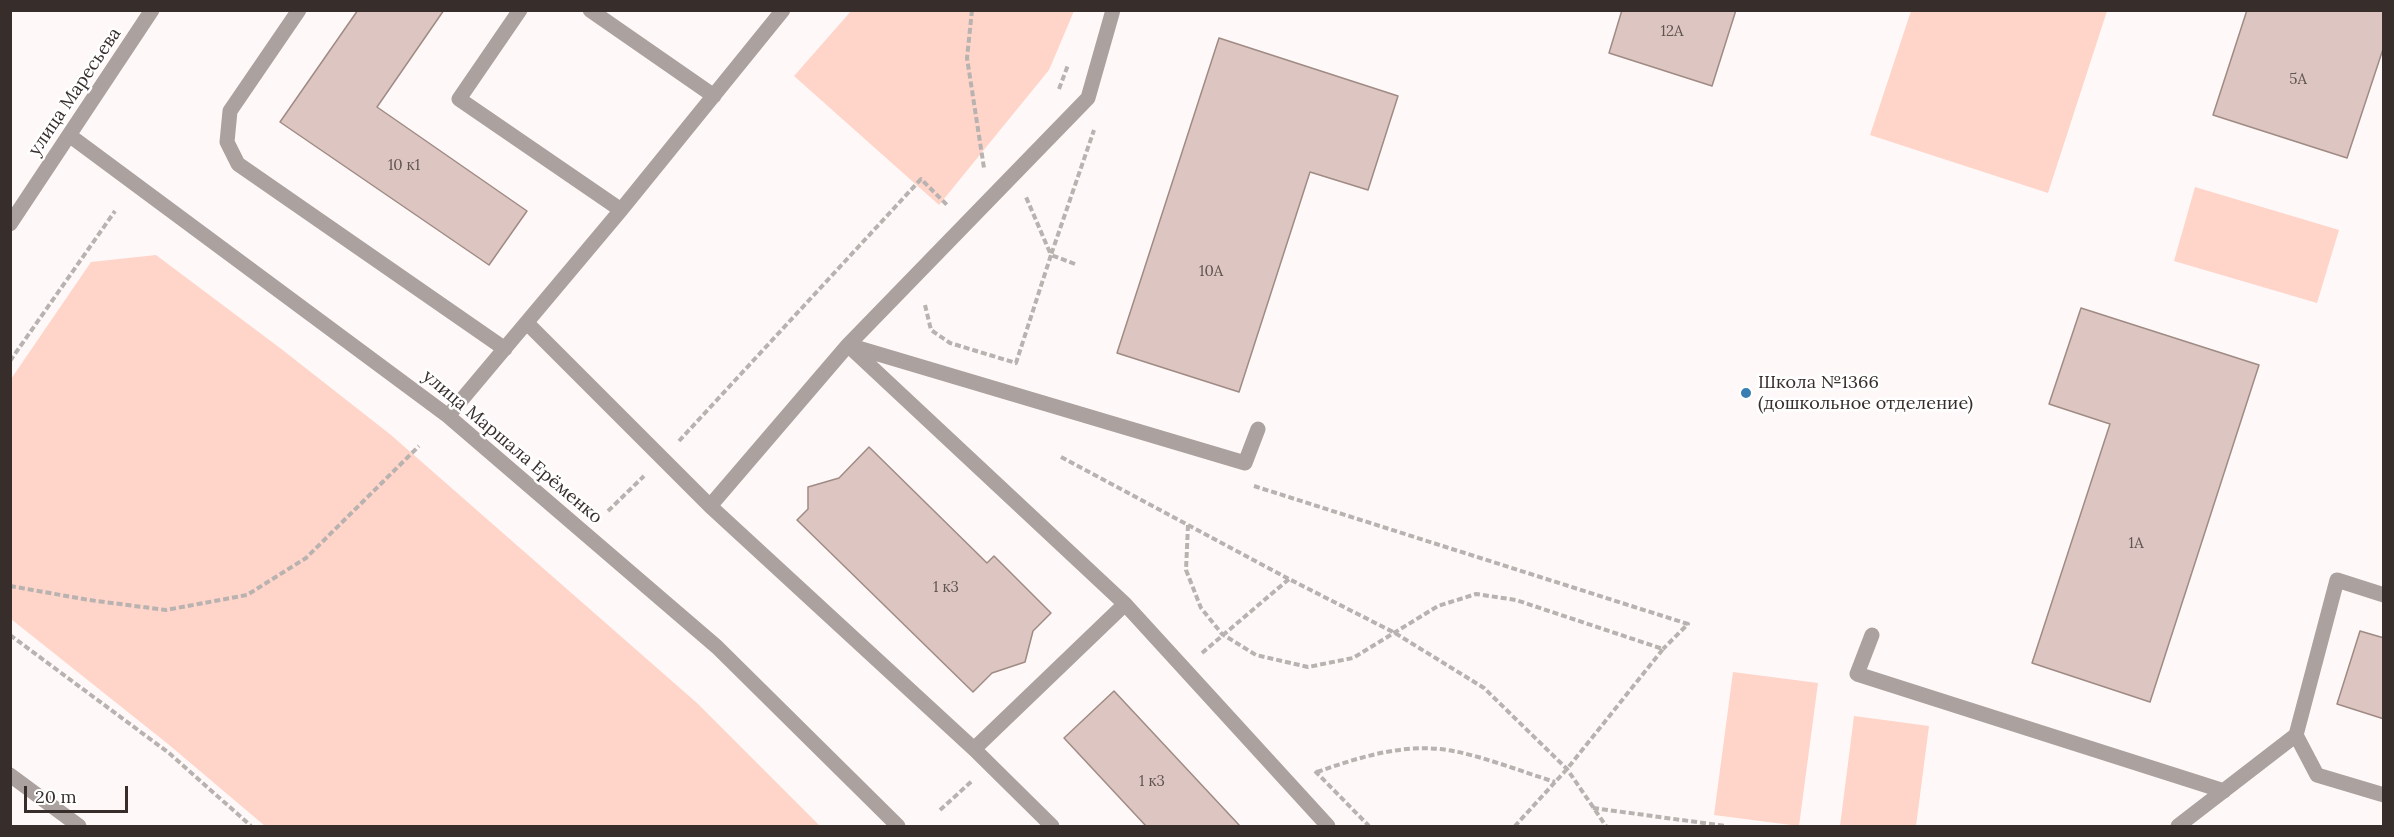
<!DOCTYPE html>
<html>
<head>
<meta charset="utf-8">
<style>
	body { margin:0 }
	#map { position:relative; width:2394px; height:837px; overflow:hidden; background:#fef9f8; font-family:Lora,serif }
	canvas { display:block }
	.frame { position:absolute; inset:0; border:12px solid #372e2b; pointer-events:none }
	.scale { position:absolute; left:24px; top:786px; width:104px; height:27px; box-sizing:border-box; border:3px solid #372e2b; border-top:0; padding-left:8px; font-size:18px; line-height:21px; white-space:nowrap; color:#372e2b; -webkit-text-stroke:4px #fff; paint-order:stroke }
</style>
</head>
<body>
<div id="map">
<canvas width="2394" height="837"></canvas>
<div class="frame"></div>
<div class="scale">20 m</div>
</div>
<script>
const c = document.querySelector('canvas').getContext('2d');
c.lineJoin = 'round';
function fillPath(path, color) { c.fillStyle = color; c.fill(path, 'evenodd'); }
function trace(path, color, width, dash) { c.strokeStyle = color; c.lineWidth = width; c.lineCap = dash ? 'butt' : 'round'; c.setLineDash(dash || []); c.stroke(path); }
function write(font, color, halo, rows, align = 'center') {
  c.font = font + ' Lora,serif'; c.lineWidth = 5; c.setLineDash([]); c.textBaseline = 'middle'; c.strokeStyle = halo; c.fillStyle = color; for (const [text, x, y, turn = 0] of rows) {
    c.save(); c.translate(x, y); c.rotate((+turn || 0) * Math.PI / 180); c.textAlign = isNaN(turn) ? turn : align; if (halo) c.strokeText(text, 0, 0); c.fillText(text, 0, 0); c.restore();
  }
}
const green = new Path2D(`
	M852,10H1074V11L1049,70L939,205L794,76Z
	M1911,11H2107L2048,193L1870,135Z
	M2195,187L2339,230L2317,303L2174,261Z
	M156,255L280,348L391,435L697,703L820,826H265L168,744L11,619V379L91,262Z
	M1733,672L1818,683L1799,826L1714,815Z
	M1854,716L1929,726L1916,826H1840Z`);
const building = new Path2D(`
	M358,10H444L377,107L527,211L489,265L280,122Z
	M1622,10H1736L1712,86L1609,53Z
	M2247,10H2384V46L2347,158L2213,115Z
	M1219,38L1398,96L1368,190L1310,172L1239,392L1117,353Z
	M2081,308L2259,365L2150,702L2032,663L2110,424L2049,404Z
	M869,447L987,563L994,556L1051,613L1033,631L1025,662L992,673L973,692L797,520L808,509V487L839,478Z
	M2360,631L2384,638V719L2337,704Z
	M1114,691L1240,826H1146L1064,738Z`);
const path = new Path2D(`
	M972,10L967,58L984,168
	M1059,89L1068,65
	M1075,264L1051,255L1094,130
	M925,305L931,330L950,343L1016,363L1051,255L1026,197
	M10,361L115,211
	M679,441L921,179L948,206
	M1061,457L1289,579L1395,633L1484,688L1567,769L1606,826
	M1254,486L1688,624L1663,649
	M608,511L644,476
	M1188,525L1186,570L1201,608L1222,634L1256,655L1308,667L1353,658L1438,606L1476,594L1516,600L1663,649L1567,769L1515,826
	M10,586L89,600L166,610L247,595L306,558L419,446
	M10,635L169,753L251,826
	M1202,653L1289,579
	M1315,771L1369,826
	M1317,772C1360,757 1406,742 1453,751C1485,757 1523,772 1555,782
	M1593,808L1726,826
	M940,810L972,781`);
const minor = new Path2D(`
	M299,10L230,111L227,142L238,164L505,349
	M520,10L459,99L621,210
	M590,10L714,96
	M69,135L448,416L717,647L898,826
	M10,224L152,10
	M527,323L710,506L974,749L1125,604L1328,826
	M848,345L1245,463L1258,429
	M851,348L1125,604
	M448,416L621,210L783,10
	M710,506L848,345L1088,98L1113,10
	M2384,595L2337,580L2296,735L2317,775L2384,795
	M1872,635L1857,674L2224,791
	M974,749L1052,826
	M10,775L79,826
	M2178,826L2296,735`);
const markers = [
	[1746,393,6,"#387eb3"]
];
const numberNames = [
	["12А",1672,32],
	["5А",2298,80],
	["10 к1",404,166],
	["10А",1211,272],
	["1А",2136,544],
	["1 к3",946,588],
	["1 к3",1152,782]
];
const streetNames = [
	["улица Маресьева",75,92,-56],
	["улица Маршала Ерёменко",512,447,40]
];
const poiNames = [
	["Школа №1366",1758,383],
	["(дошкольное отделение)",1758,404]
];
fillPath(green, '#ffd4c9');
fillPath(building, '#ddc6c1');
trace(building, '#9f8a84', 1.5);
trace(path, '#b8b2b0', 4, [6, 3]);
trace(minor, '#aba19f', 15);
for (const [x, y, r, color] of markers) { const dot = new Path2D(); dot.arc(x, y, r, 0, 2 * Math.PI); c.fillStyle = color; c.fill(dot); trace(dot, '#fff', 2); }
write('15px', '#605450', null, numberNames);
write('18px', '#372e2b', '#fff', streetNames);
write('18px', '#372e2b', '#fff', poiNames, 'left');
</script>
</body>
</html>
